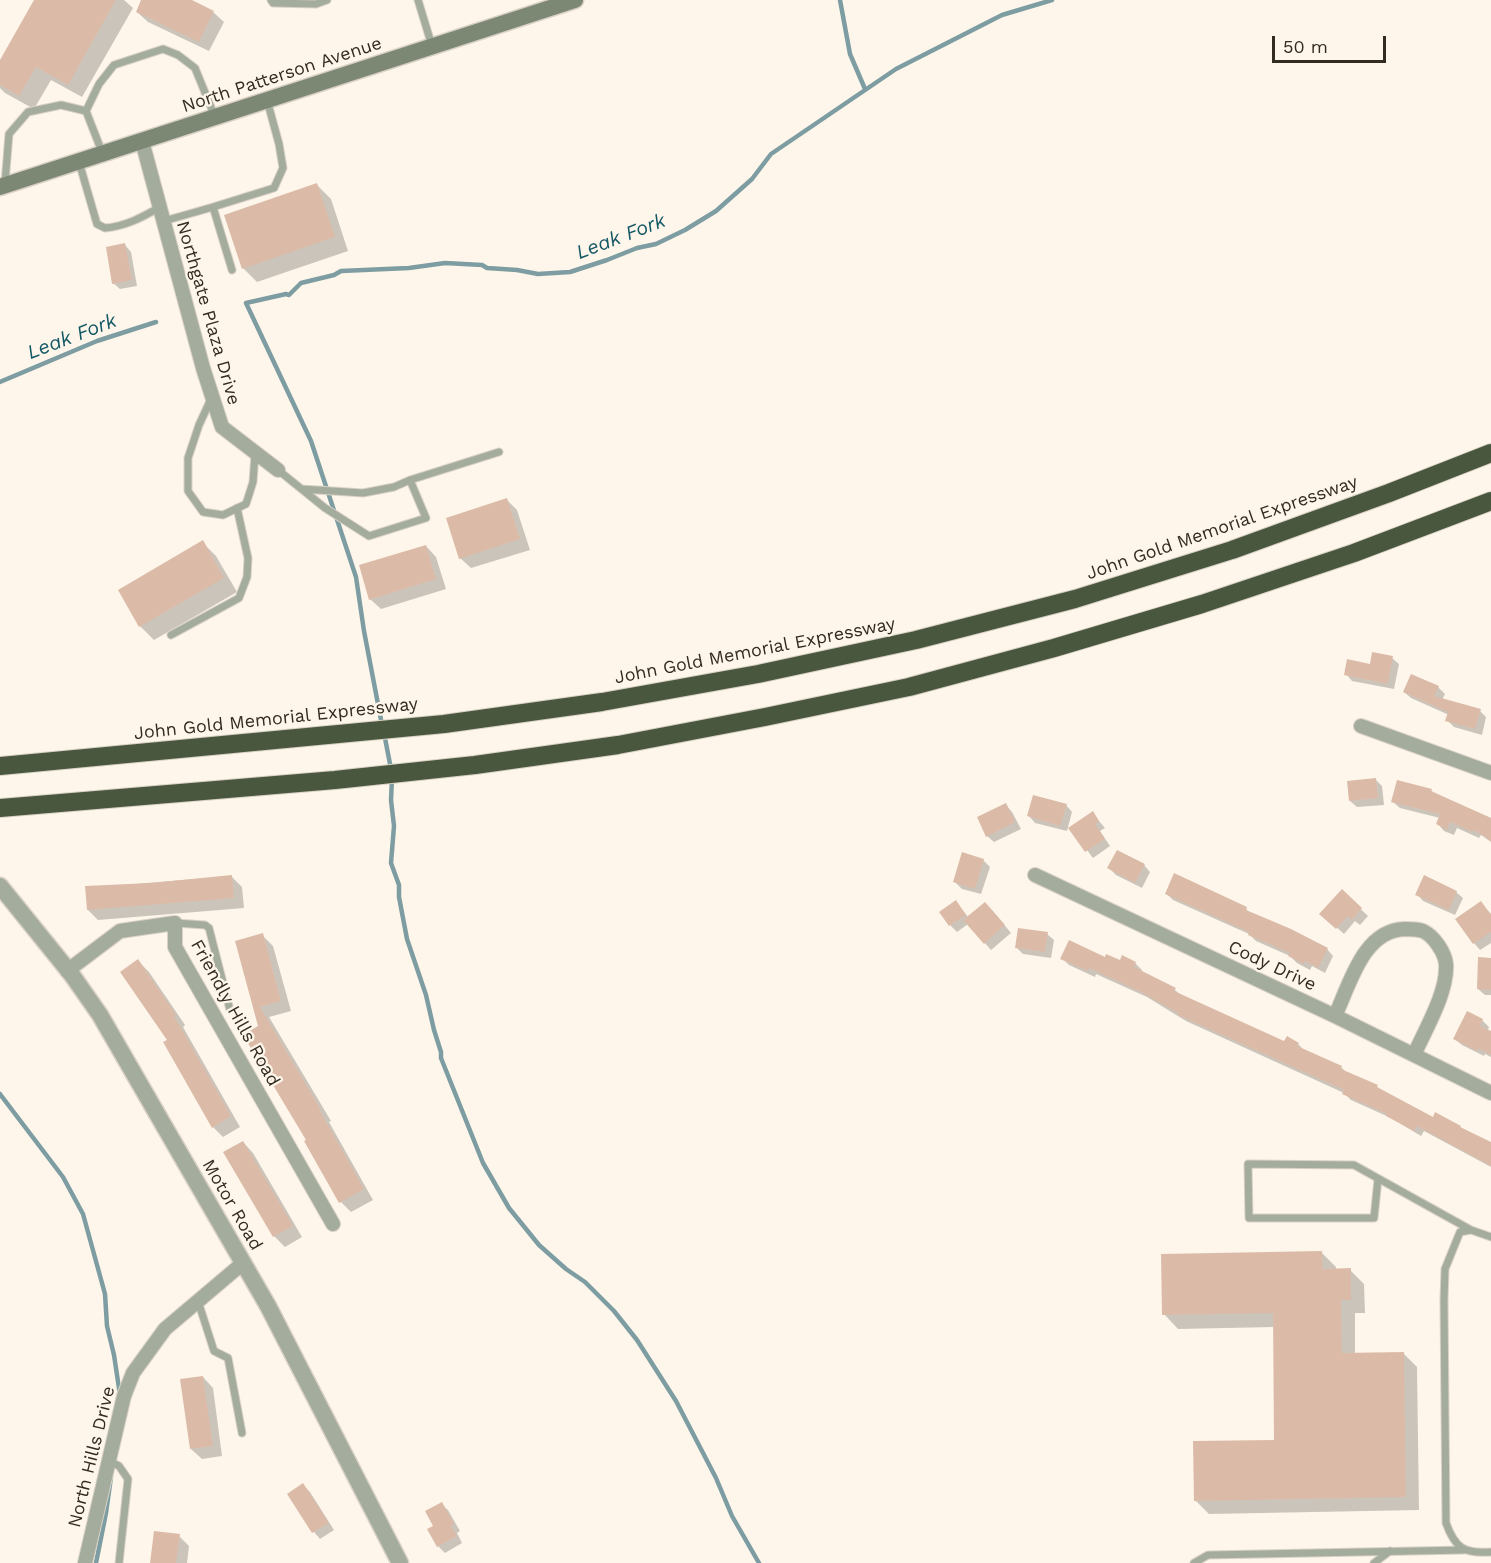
<!DOCTYPE html>
<html>
<head>
<meta charset="utf-8">
<style>
	body { margin:0 }
	#map { position:relative; width:1491px; height:1563px; overflow:hidden; background:#fef6ea; font-family:"Work Sans",sans-serif }
	canvas { display:block }
	.scale { position:absolute; left:1272px; top:36px; width:114px; height:27px; box-sizing:border-box; border:3px solid #322b1f; border-top:0; padding-left:8px; font-size:18px; line-height:21px; white-space:nowrap; color:#322b1f; -webkit-text-stroke:4px #fef6ea; paint-order:stroke }
</style>
</head>
<body>
<div id="map">
<canvas width="1491" height="1563"></canvas>
<div class="scale">50 m</div>
</div>
<script>
const c = document.querySelector('canvas').getContext('2d');
c.lineJoin = 'round';
function fillPath(path, color) { c.fillStyle = color; c.fill(path, 'evenodd'); }
function trace(path, color, width, dash) { c.strokeStyle = color; c.lineWidth = width; c.lineCap = dash ? 'butt' : 'round'; c.setLineDash(dash || []); c.stroke(path); }
function write(font, color, halo, rows, align = 'center') {
  c.font = font + ' "Work Sans",sans-serif'; c.lineWidth = 4.5; c.setLineDash([]); c.textBaseline = 'middle'; c.strokeStyle = halo; c.fillStyle = color; for (const [text, x, y, turn = 0] of rows) {
    c.save(); c.translate(x, y); c.rotate((+turn || 0) * Math.PI / 180); c.textAlign = isNaN(turn) ? turn : align; if (halo) c.strokeText(text, 0, 0); c.fillText(text, 0, 0); c.restore();
  }
}
const shadow = new Path2D(`
	M36,0H124L133,8L82,97L51,80L34,109L5,93L0,88V63Z
	M143,0H188L213,12L224,22L209,51L148,22L137,12Z
	M317,185L331,199L348,251L257,282L243,268Z
	M125,245L131,252L137,286L120,289L113,283Z
	M507,500L517,510L530,550L471,568L460,558Z
	M202,542L216,556L237,592L154,640L140,626Z
	M426,546L436,557L446,589L381,609L370,599Z
	M1392,658L1399,664L1394,689L1352,681L1346,674Z
	M1438,687L1445,694L1442,700L1480,711L1486,717L1482,735L1454,727L1447,720L1449,715L1411,698L1404,692Z
	M1375,779L1382,786L1384,805L1357,807L1350,801Z
	M1431,790L1434,794L1491,818V842L1481,835L1479,838L1457,828L1454,835L1444,831L1438,824L1440,818L1400,808L1393,802Z
	M1006,805L1012,812L1021,829L994,842L987,836Z
	M1066,805L1072,812L1067,831L1035,823L1029,816Z
	M1092,813L1105,828L1100,831L1110,846L1093,858L1071,829Z
	M983,860L990,867L981,894L962,889L955,882Z
	M1144,865L1150,872L1142,888L1116,875L1109,868Z
	M231,876L242,887L244,908L98,920L88,910L87,888Z
	M1342,891L1368,916L1360,925L1355,921L1344,934L1322,914Z
	M1456,892L1463,898L1455,915L1423,901L1417,894Z
	M1167,894L1246,909L1251,914L1327,949L1333,956L1325,973L1312,966L1310,970L1297,963L1290,956L1256,941L1249,934L1173,900Z
	M956,902L969,918L992,910L1011,933L991,950L968,924L957,932L950,925Z
	M1481,903L1491,914V943L1480,950L1474,943Z
	M1047,934L1054,940L1051,958L1023,954L1017,948Z
	M262,935L273,946L291,1011L269,1017L331,1121L329,1122L373,1200L351,1212L341,1202L306,1142L308,1141L260,1026L237,942Z
	M1062,958L1106,959L1135,963L1142,970L1141,972L1175,990L1182,996L1285,1043L1287,1038L1298,1044L1305,1051L1342,1068L1348,1074L1377,1087L1382,1092L1433,1119L1436,1114L1491,1144V1167L1424,1131L1421,1136L1391,1118L1351,1100L1344,1093L1186,1021L1147,997L1096,974L1095,977L1069,965Z
	M1491,959V995H1485L1478,989Z
	M138,961L149,972L185,1025L183,1027L240,1127L223,1137L213,1127L169,1040Z
	M1468,1013L1482,1020L1489,1027L1487,1032L1491,1034V1057L1485,1054L1484,1056L1462,1045L1455,1039Z
	M243,1142L253,1153L302,1237L285,1247L274,1236L225,1153Z
	M1322,1253L1336,1267V1270H1350L1364,1284L1365,1313H1355V1354L1403,1353L1417,1367L1419,1510L1209,1514L1195,1500L1276,1441L1274,1327L1178,1329L1164,1314Z
	M203,1377L213,1388L222,1456L202,1459L191,1449Z
	M303,1485L310,1492L334,1530L320,1539L314,1532L289,1494Z
	M441,1504L448,1510L460,1531L457,1533L462,1543L445,1553L438,1546L436,1526Z
	M179,1536L189,1546L187,1563H151Z`);
const stream = new Path2D(`
	M840,0L850,54L865,89
	M0,382L97,341L156,322
	M382,725L364,631L356,577L311,441L246,303L286,294L289,295L301,283L334,275L341,271L409,268L445,263L482,265L487,268L517,270L538,274L570,272L607,260L637,248L656,244L685,230L716,211L752,179L771,154L896,69L1002,15L1052,0
	M384,733L391,769
	M392,778L391,800L394,826L391,863L399,885V897L407,939L426,995L434,1030L441,1052V1058L483,1163L509,1208L539,1245L566,1269L585,1282L614,1311L637,1340L676,1401L716,1478L732,1516L759,1563
	M0,1094L63,1177L83,1214L105,1294L107,1326L114,1355L120,1395
	M96,1563L106,1513L111,1477`);
const building = new Path2D(`
	M34,0H116L68,85L36,67L19,96L0,85V60Z
	M141,0H192L214,11L199,42L136,12Z
	M317,183L335,237L242,269L224,215Z
	M125,243L132,280L112,284L106,247Z
	M507,498L520,539L459,559L446,518Z
	M203,540L224,578L139,627L118,590Z
	M426,545L436,579L369,600L359,565Z
	M1372,652L1393,656L1388,684L1344,675L1347,659L1370,664Z
	M1411,674L1439,686L1434,696L1481,709L1475,729L1445,721L1448,712L1403,692Z
	M1376,778L1378,798L1349,801L1347,781Z
	M1397,780L1432,789L1431,791L1491,818V841L1474,830L1473,832L1450,822L1447,830L1436,824L1440,814L1391,802Z
	M1033,795L1067,804L1060,826L1027,816Z
	M1006,803L1015,822L986,837L977,817Z
	M1093,811L1099,821L1095,824L1105,839L1085,852L1068,828Z
	M1117,850L1145,864L1135,883L1107,868Z
	M962,852L984,859L975,889L953,882Z
	M1174,873L1247,907L1246,910L1291,929L1328,948L1318,968L1305,961L1304,964L1288,956L1290,953L1248,935L1249,932L1165,894Z
	M232,875L234,898L87,910L85,886L151,883Z
	M1424,875L1457,891L1449,910L1415,895Z
	M1342,889L1362,908L1352,920L1348,916L1336,929L1319,914Z
	M956,900L966,915L949,926L939,912Z
	M1481,901L1491,915V932L1473,944L1455,919Z
	M985,902L1005,925L984,944L963,920Z
	M1018,928L1048,932L1045,952L1015,948Z
	M263,933L281,1001L260,1007L321,1110L320,1111L364,1189L339,1203L304,1141L306,1140L243,1035L258,1026L235,941Z
	M1069,940L1105,957L1106,954L1120,960L1122,955L1136,962L1134,967L1176,988L1174,991L1284,1041L1287,1036L1299,1043L1297,1046L1342,1066L1341,1069L1378,1085L1377,1087L1433,1117L1435,1112L1461,1126L1460,1127L1491,1142V1166L1417,1126L1414,1131L1386,1116L1387,1114L1342,1094L1344,1090L1178,1015V1013L1139,991L1089,968L1088,971L1060,959Z
	M1478,957L1491,958V990L1477,989Z
	M138,959L176,1015L174,1016L231,1116L212,1128L163,1042L167,1040L120,972Z
	M1467,1011L1483,1019L1480,1026L1491,1031V1055L1478,1048L1477,1051L1453,1039Z
	M243,1141L293,1226L273,1237L223,1152Z
	M1322,1251L1323,1269L1351,1268V1300H1341L1342,1353L1404,1352L1406,1497L1194,1501L1193,1441L1274,1440L1273,1313L1162,1315L1161,1254Z
	M203,1376L213,1446L190,1449L180,1379Z
	M303,1483L329,1523L312,1533L287,1494Z
	M442,1502L454,1524L451,1526L457,1536L437,1547L427,1529L433,1526L425,1511Z
	M154,1531L180,1534L176,1563H150Z`);
const service = new Path2D(`
	M271,0L273,3L316,4L327,0
	M418,0L432,46
	M102,152L86,111L99,84L114,65L163,49L178,55L195,68L215,117
	M79,162L97,224L105,228C126,226 141,218 160,207
	M5,183L9,134L28,112L61,105L86,111
	M164,221L213,207
	M232,270L213,207L274,188L283,168L279,144L267,100
	M211,399L199,425L188,458V491L203,512L223,515L246,504L253,482L255,454
	M278,470L325,508L369,536L426,518L410,480L394,487L363,493L302,489
	M410,480L499,452
	M171,635L239,598L247,577L248,558L237,508
	M175,923L205,925L209,928L230,1010
	M1378,1179L1374,1218H1249L1248,1164L1354,1165L1471,1230
	M1491,1237L1471,1230L1460,1232L1445,1269L1444,1300L1446,1523C1455,1548 1464,1554 1491,1552
	M198,1301L214,1351L228,1358L242,1433
	M109,1461L119,1466L128,1479L119,1563
	M1194,1563L1208,1555L1464,1550
	M1374,1563L1390,1551`);
const minor = new Path2D(`
	M142,141L203,368L222,427L278,470
	M1361,726L1491,773
	M1035,875L1335,1016L1491,1093
	M67,971L120,931L175,923V947L333,1224
	M1335,1016C1350,984 1363,930 1405,929C1412,929 1417,929 1423,931C1434,936 1445,953 1446,964C1448,992 1425,1030 1414,1055
	M85,1563L124,1396L133,1373L165,1329L243,1263`);
const tertiary = new Path2D(`
	M0,886L72,975L100,1015L268,1306L400,1563`);
const secondary = new Path2D(`
	M0,187L575,0`);
const motorway = new Path2D(`
	M0,766L444,724L602,702L758,674L916,640L1075,599L1232,550L1389,493L1491,453
	M0,808L335,780L475,765L618,745L765,717L909,687L1054,648L1202,604L1354,553L1491,501`);
const streetNames = [
	["North Patterson Avenue",282,75,-18],
	["Northgate Plaza Drive",208,313,74],
	["John Gold Memorial Expressway",1222,528,-19],
	["John Gold Memorial Expressway",755,651,-11],
	["John Gold Memorial Expressway",276,719,-6],
	["Cody Drive",1272,966,25],
	["Friendly Hills Road",235,1013,61],
	["Motor Road",232,1205,60],
	["North Hills Drive",92,1457,-76]
];
const waterNames = [
	["Leak Fork",621,237,-21],
	["Leak Fork",72,337,-21]
];
fillPath(shadow, '#0003');
trace(stream, '#7d9da2', 4.5);
fillPath(building, '#dbbba8');
trace(service, '#d9d1c5', 9);
trace(minor, '#d9d1c5', 16);
trace(tertiary, '#d9d1c5', 19);
trace(secondary, '#d9d1c5', 19);
trace(motorway, '#d9d1c5', 20);
trace(service, '#a4ac9e', 7);
trace(minor, '#a4ac9e', 14);
trace(tertiary, '#a4ac9e', 16);
trace(secondary, '#7c8774', 16);
trace(motorway, '#48573d', 18);
write('18px', '#322b1f', '#fef6ea', streetNames);
write('italic 20px', '#145765', '#fef6ea', waterNames);
</script>
</body>
</html>
